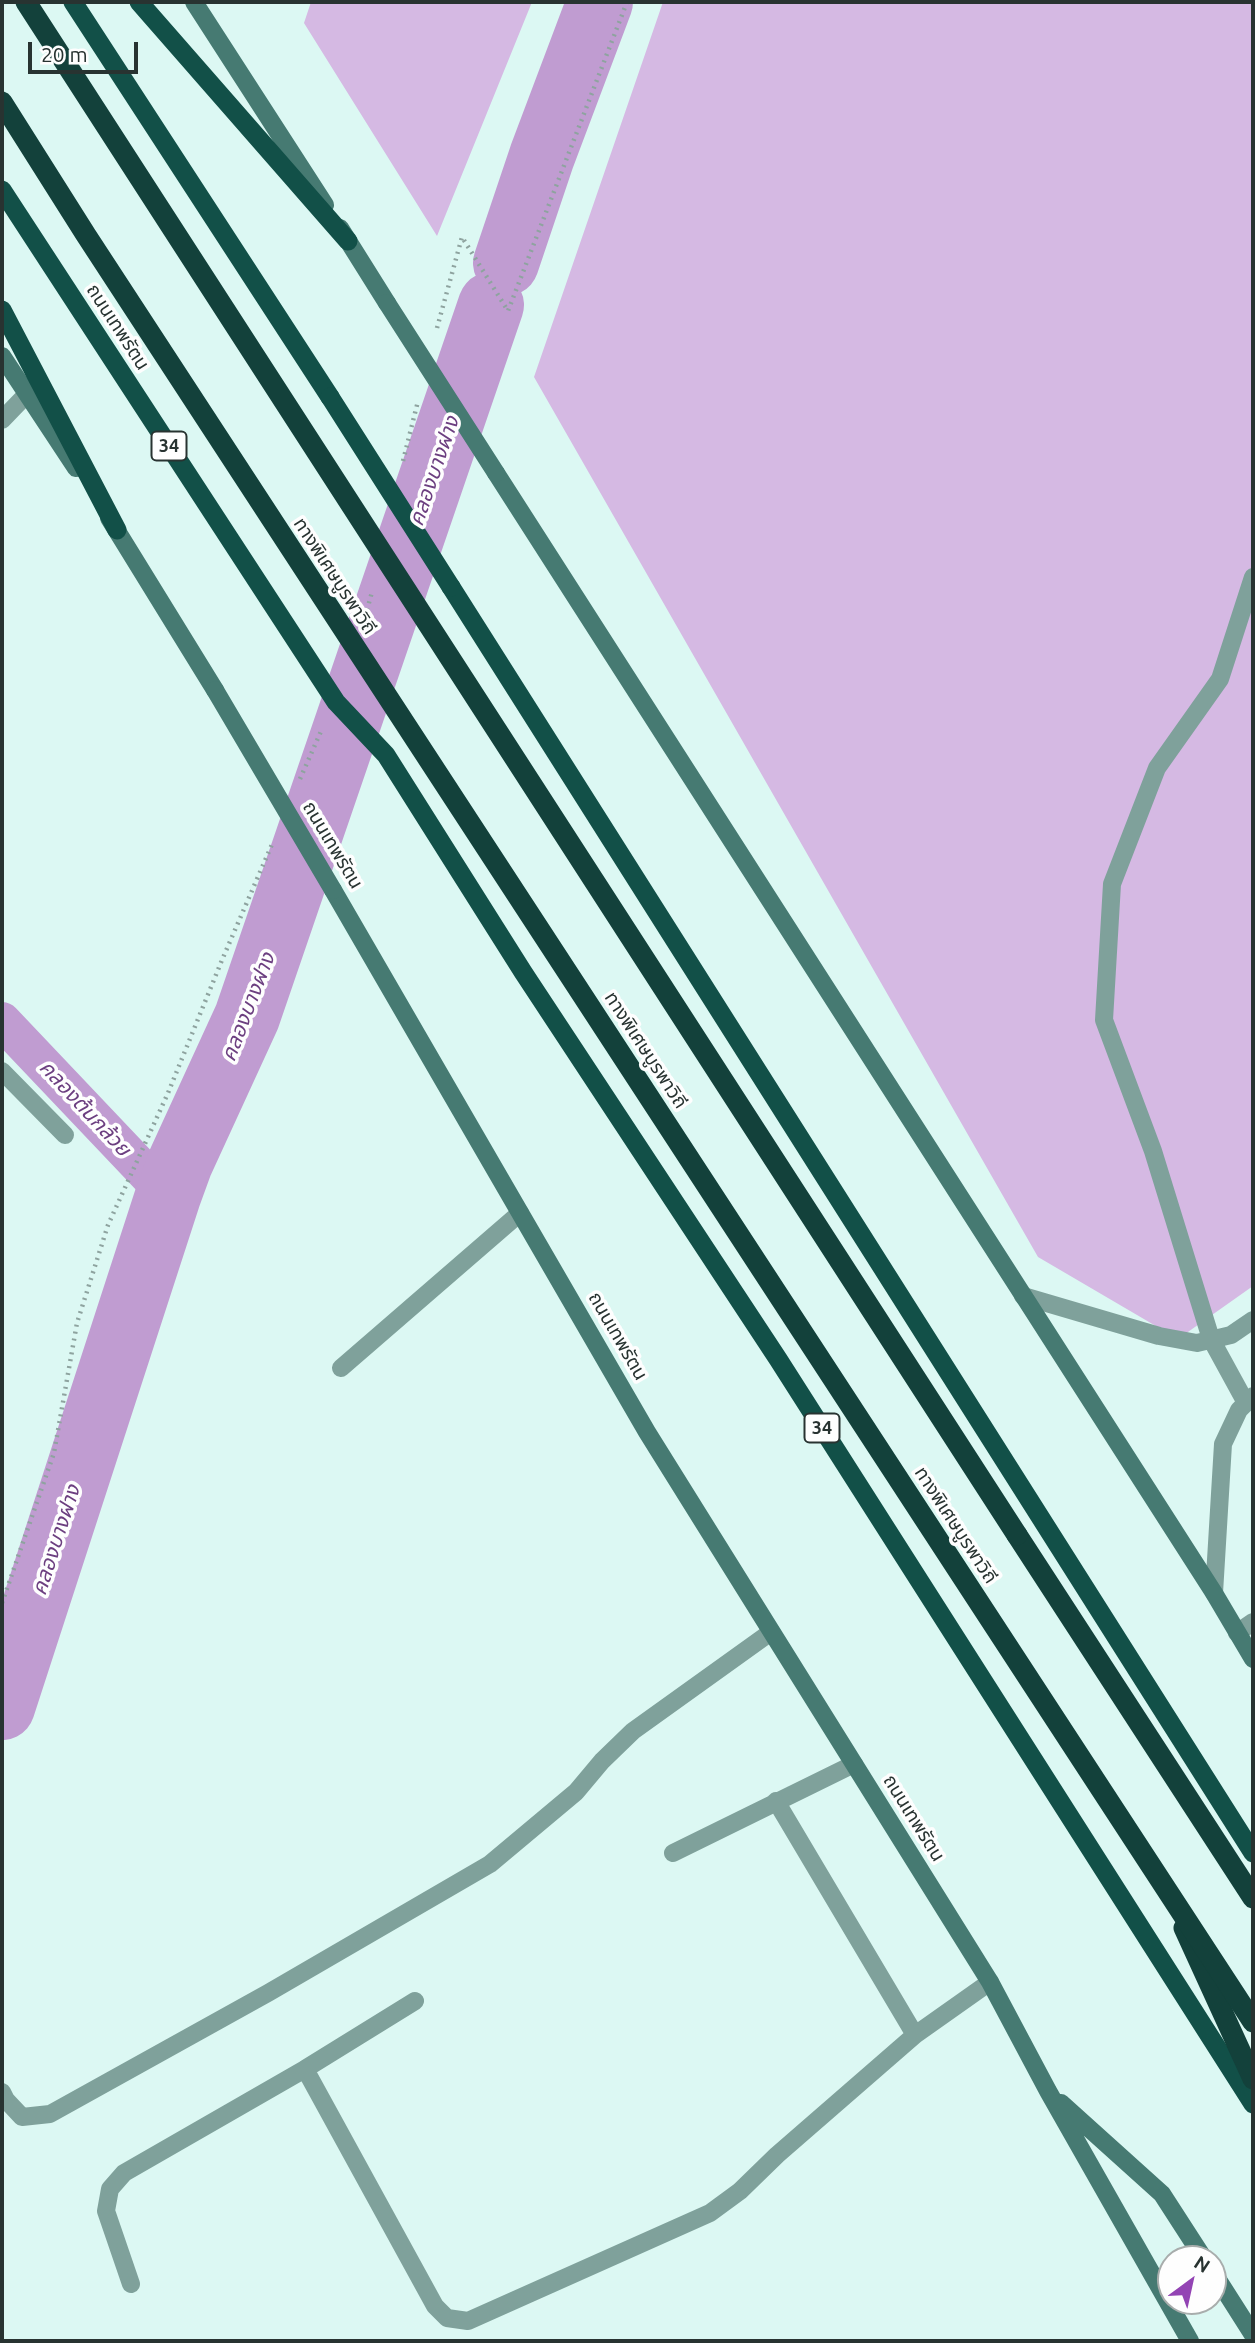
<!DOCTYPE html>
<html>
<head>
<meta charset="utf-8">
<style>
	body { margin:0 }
	#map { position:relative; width:1255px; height:2343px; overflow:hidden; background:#dcf8f3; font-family:Ubuntu,sans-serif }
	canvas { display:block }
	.frame { position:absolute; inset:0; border:4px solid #283331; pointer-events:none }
	.north { position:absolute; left:1157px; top:2245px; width:70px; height:70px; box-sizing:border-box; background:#fefefe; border:2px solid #a8adac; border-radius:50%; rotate:33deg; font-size:19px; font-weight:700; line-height:28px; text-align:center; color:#283331 }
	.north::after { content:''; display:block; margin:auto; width:24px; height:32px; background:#9344b4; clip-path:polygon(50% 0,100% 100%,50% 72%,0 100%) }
	.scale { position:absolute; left:28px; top:42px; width:110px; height:32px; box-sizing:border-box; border:4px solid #283331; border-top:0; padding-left:9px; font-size:21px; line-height:24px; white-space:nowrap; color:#283331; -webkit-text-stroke:5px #fefefe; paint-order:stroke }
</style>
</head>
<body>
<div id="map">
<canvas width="1255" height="2343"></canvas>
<div class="frame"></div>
<div class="north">N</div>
<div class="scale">20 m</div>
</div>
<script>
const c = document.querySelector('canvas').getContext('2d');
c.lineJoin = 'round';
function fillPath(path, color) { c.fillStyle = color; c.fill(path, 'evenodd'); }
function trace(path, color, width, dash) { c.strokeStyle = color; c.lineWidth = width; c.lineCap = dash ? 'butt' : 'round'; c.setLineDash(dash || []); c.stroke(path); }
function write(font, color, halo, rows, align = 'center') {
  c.font = font + ' Ubuntu,"Noto Sans Thai",sans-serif'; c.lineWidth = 7; c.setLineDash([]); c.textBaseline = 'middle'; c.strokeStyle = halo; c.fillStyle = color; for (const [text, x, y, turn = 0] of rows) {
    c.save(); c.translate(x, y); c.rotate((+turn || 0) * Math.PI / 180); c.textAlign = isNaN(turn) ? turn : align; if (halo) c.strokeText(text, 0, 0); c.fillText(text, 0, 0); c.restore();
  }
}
const green = new Path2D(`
	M311,2H532L437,236L304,23Z
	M663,2H1253V1286L1178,1339L1038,1257L534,377Z`);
const canal = new Path2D(`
	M2,1021L168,1196`);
const river = new Path2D(`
	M506,263L542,156L600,2
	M2,1707L168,1196L180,1163L247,1017L491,305`);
const path = new Path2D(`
	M437,328L462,237L508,311L627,2
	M403,461L418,401
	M367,610L372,592
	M300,779L322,729
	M2,1603L54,1453L77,1323L108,1225L168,1093L222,960L273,842`);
const service = new Path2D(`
	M2,420L27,394
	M341,1368L520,1213
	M776,1801L915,2035
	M673,1853L854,1764
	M415,2001L305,2069L435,2306L447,2318L468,2321L710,2213L740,2191L777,2155L915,2035L990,1982
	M2,2092L6,2100L22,2117L50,2114L268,1993L490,1864L576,1792L602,1761L633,1731L771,1632
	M131,2284L106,2211L110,2189L124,2173L305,2069`);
const minor = new Path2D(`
	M2,1071L65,1135
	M1023,1296L1159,1336L1197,1343L1231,1335L1253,1320
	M1246,1403L1211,1339L1153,1151L1104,1020L1112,884L1157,768L1220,679L1253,577
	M1214,1593L1223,1444L1239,1410L1253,1396
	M1237,1633L1253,1622`);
const secondary = new Path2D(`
	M194,2L325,205
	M340,228L387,303
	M2,356L76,468
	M496,473L1214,1593L1253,1659
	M109,518L215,690
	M333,890L647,1432L990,1982L1048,2091L1190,2341
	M1061,2103L1162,2194L1204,2259
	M1213,2272L1253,2335`);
const trunk = new Path2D(`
	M73,2L330,397
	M139,2L348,241
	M2,190L336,702L386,755L523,972L778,1359L1253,2104
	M2,310L117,530
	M451,587L1253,1853`);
const motorway = new Path2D(`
	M1017,1535L1253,1898
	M1184,1928L1253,2079`);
const secondaryBridge = new Path2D(`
	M387,303L496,473
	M215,690L333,890`);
const trunkBridge = new Path2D(`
	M330,397L451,587`);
const motorwayBridge = new Path2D(`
	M26,2L1017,1535
	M2,102L86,235L1253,2022`);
const shields = [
	[169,446,35],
	[822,1428,35]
];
const shieldNames = [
	["34",169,446],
	["34",822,1428]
];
const streetNames = [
	["ถนนเทพรัตน",118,327,57],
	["ทางพิเศษบูรพาวิถี",335,576,57],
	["ถนนเทพรัตน",333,845,59],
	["ทางพิเศษบูรพาวิถี",646,1050,57],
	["ถนนเทพรัตน",618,1336,60],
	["ทางพิเศษบูรพาวิถี",956,1525,57],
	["ถนนเทพรัตน",914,1818,58]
];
const waterNames = [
	["คลองบางฝาง",434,471,-71],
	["คลองบางฝาง",248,1007,-69],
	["คลองต้นกล้วย",85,1108,47],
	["คลองบางฝาง",56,1540,-72]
];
fillPath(green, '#d5b9e3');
trace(canal, '#c09cd1', 38);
trace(river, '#c09cd1', 66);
trace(path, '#8ea39f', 4.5, [2, 5]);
trace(service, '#7fa19b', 18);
trace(minor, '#7fa19b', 18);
trace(secondary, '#467a72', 18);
trace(trunk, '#125048', 19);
trace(motorway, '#13413b', 21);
trace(secondaryBridge, '#467a72', 18);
trace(trunkBridge, '#125048', 19);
trace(motorwayBridge, '#13413b', 21);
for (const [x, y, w] of shields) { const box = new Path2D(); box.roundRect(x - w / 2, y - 14.5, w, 29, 5); c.fillStyle = '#fefefe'; c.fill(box); trace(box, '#283331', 2); }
write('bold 18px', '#283331', null, shieldNames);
write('19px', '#283331', '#fefefe', streetNames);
write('italic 21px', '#6c3f80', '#fefefe', waterNames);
</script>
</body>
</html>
